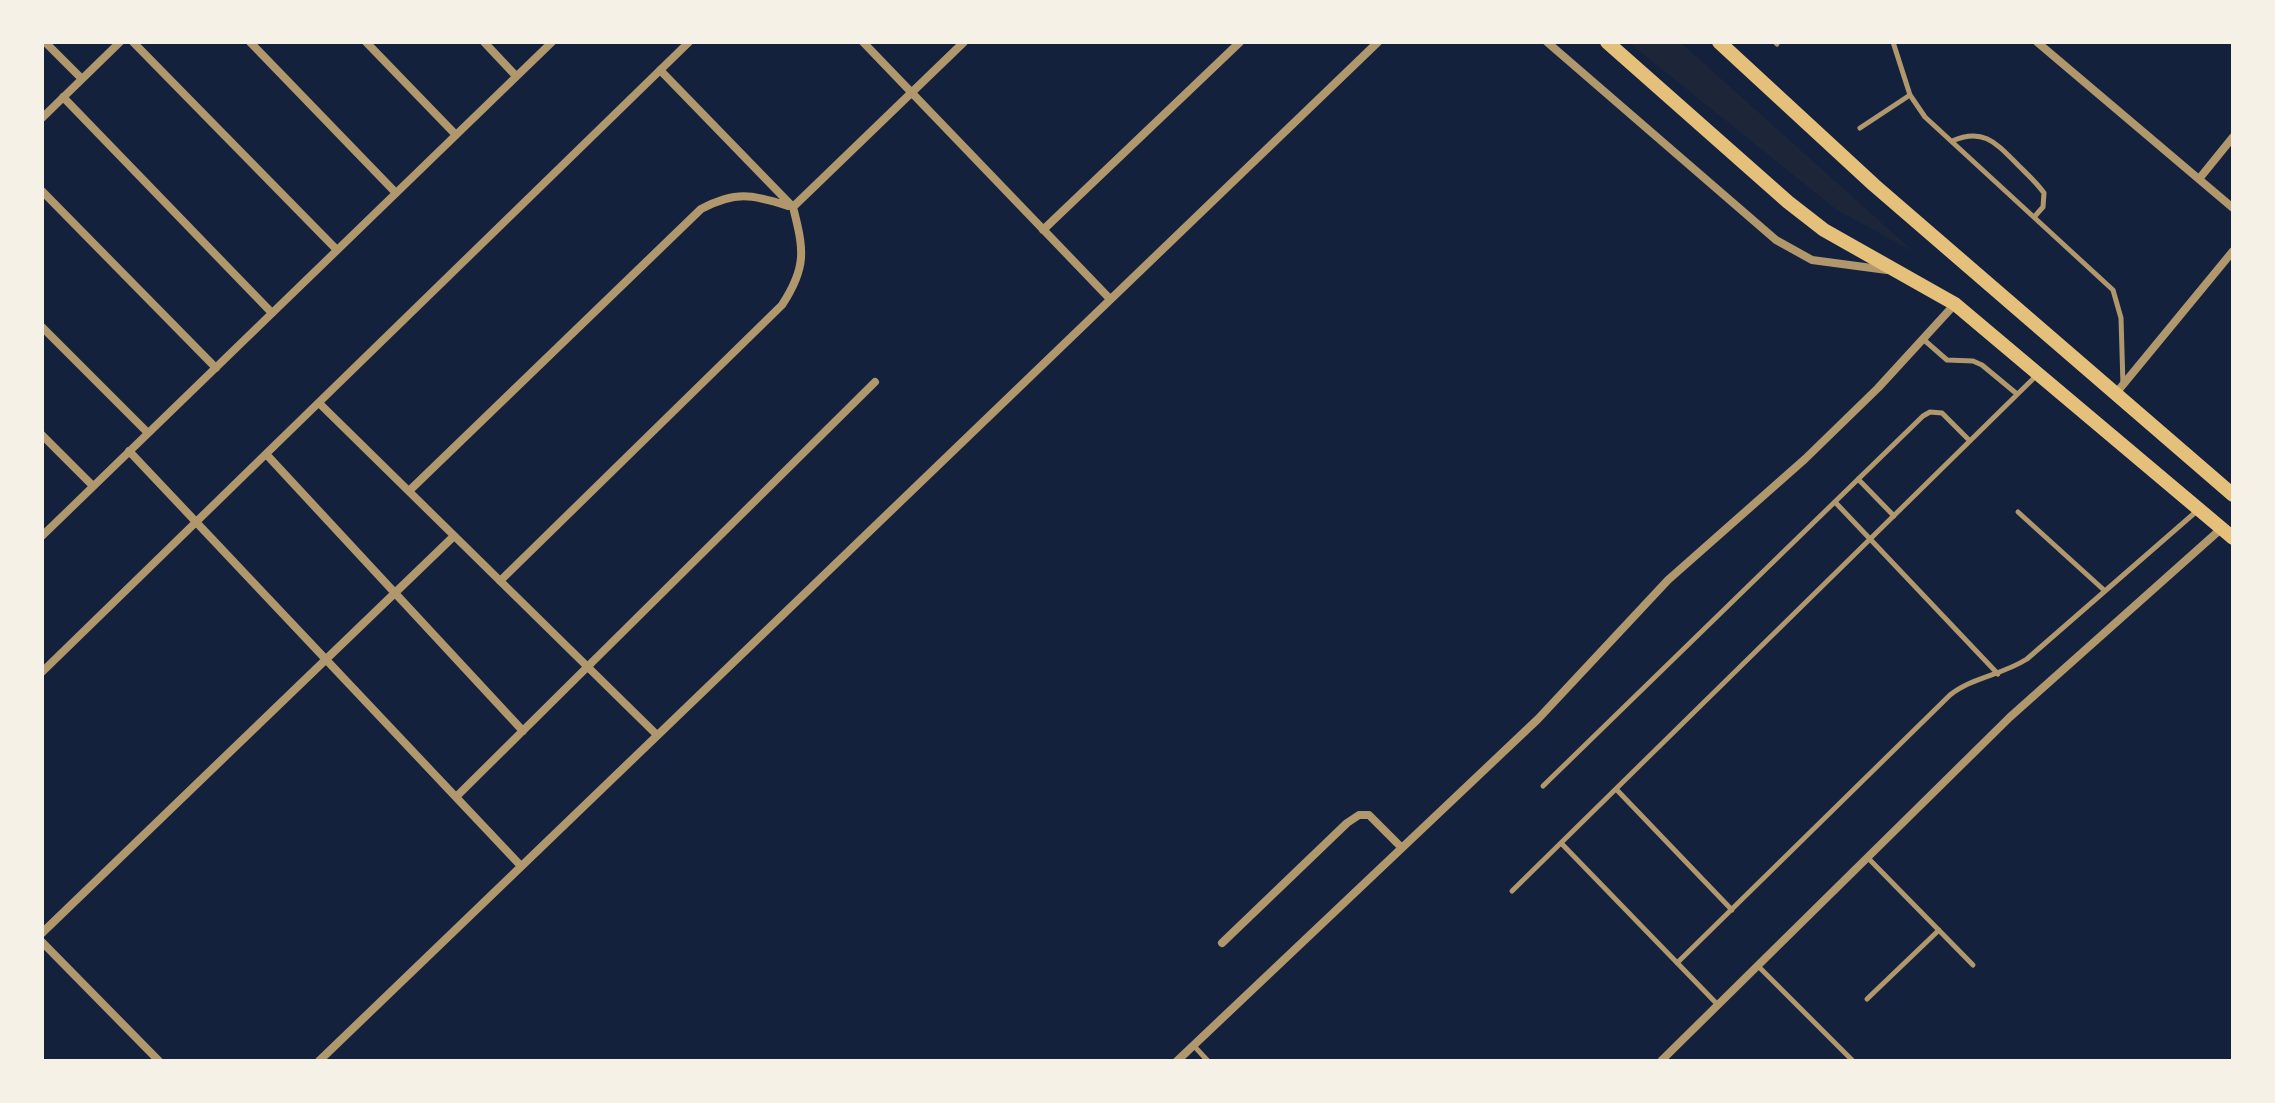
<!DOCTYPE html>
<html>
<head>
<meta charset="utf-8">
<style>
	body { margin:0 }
	#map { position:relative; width:2275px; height:1103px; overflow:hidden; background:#14213d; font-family:"Open Sans",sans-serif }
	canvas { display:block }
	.frame { position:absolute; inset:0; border:44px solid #f6f1e7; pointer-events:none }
</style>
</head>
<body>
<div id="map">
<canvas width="2275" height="1103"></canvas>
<div class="frame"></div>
</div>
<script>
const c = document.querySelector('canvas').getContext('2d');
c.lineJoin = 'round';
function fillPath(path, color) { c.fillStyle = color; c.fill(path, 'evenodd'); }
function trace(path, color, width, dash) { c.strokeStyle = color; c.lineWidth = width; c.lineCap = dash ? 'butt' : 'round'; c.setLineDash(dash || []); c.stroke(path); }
const green = new Path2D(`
	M1628,42H1680L1914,252L1837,210Z`);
const service = new Path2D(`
	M1775,42L1777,44
	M1893,42L1910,95L1925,117L2113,290L2121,318L2123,385
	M1860,128L1910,95
	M1952,141C1984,127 1997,144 2018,165C2027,174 2037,183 2044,193L2043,207L2035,216
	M1923,339L1947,360L1973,361L1982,365L2017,394
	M1858,479L1894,516
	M1835,502L1998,674
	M2018,512L2105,591
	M1543,786L1923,416L1930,412L1942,413L1970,441
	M1616,789L1732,910
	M1561,843L1718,1005
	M1868,858L1973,965
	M1512,891L2038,374
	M1677,963L1950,695C1973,677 2002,675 2027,659L2198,510
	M1758,966L1853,1061
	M1867,999L1939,930
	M1194,1046L1208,1061`);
const minor = new Path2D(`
	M45,42L82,79
	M133,42L337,250
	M250,42L396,193
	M366,42L456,135
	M484,42L516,76
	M863,42L1110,299
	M1547,42L1776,240L1812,260L1887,270
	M2037,42L2233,208
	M63,97L272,313
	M42,118L120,42
	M2199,179L2233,137
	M42,191L216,368
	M793,207L964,42
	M1043,230L1240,42
	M42,327L148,433
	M2117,392L2233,251
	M319,403L657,735
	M42,435L93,486
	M129,451L521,866
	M266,454L523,731
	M409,491L701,209C735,191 752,194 788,206
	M42,536L552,42
	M500,581L782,305C807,267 804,250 793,207L660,70
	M42,672L689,42
	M456,797L875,382
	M42,933L454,536
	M42,942L159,1061
	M1222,943L1347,823L1359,815H1369L1401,847
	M319,1061L1378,42
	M1177,1061L1538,719L1668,580L1805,459L1878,388L1955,304
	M1661,1061L2010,717L2222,528`);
const primary = new Path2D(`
	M1607,42L1788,202L1824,230L1955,304L2233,538
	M1719,42L1874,185L2233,495`);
fillPath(green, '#1d2539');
trace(service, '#b1986c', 5);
trace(minor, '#b1986c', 8);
trace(primary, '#e5c07b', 14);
</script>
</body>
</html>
